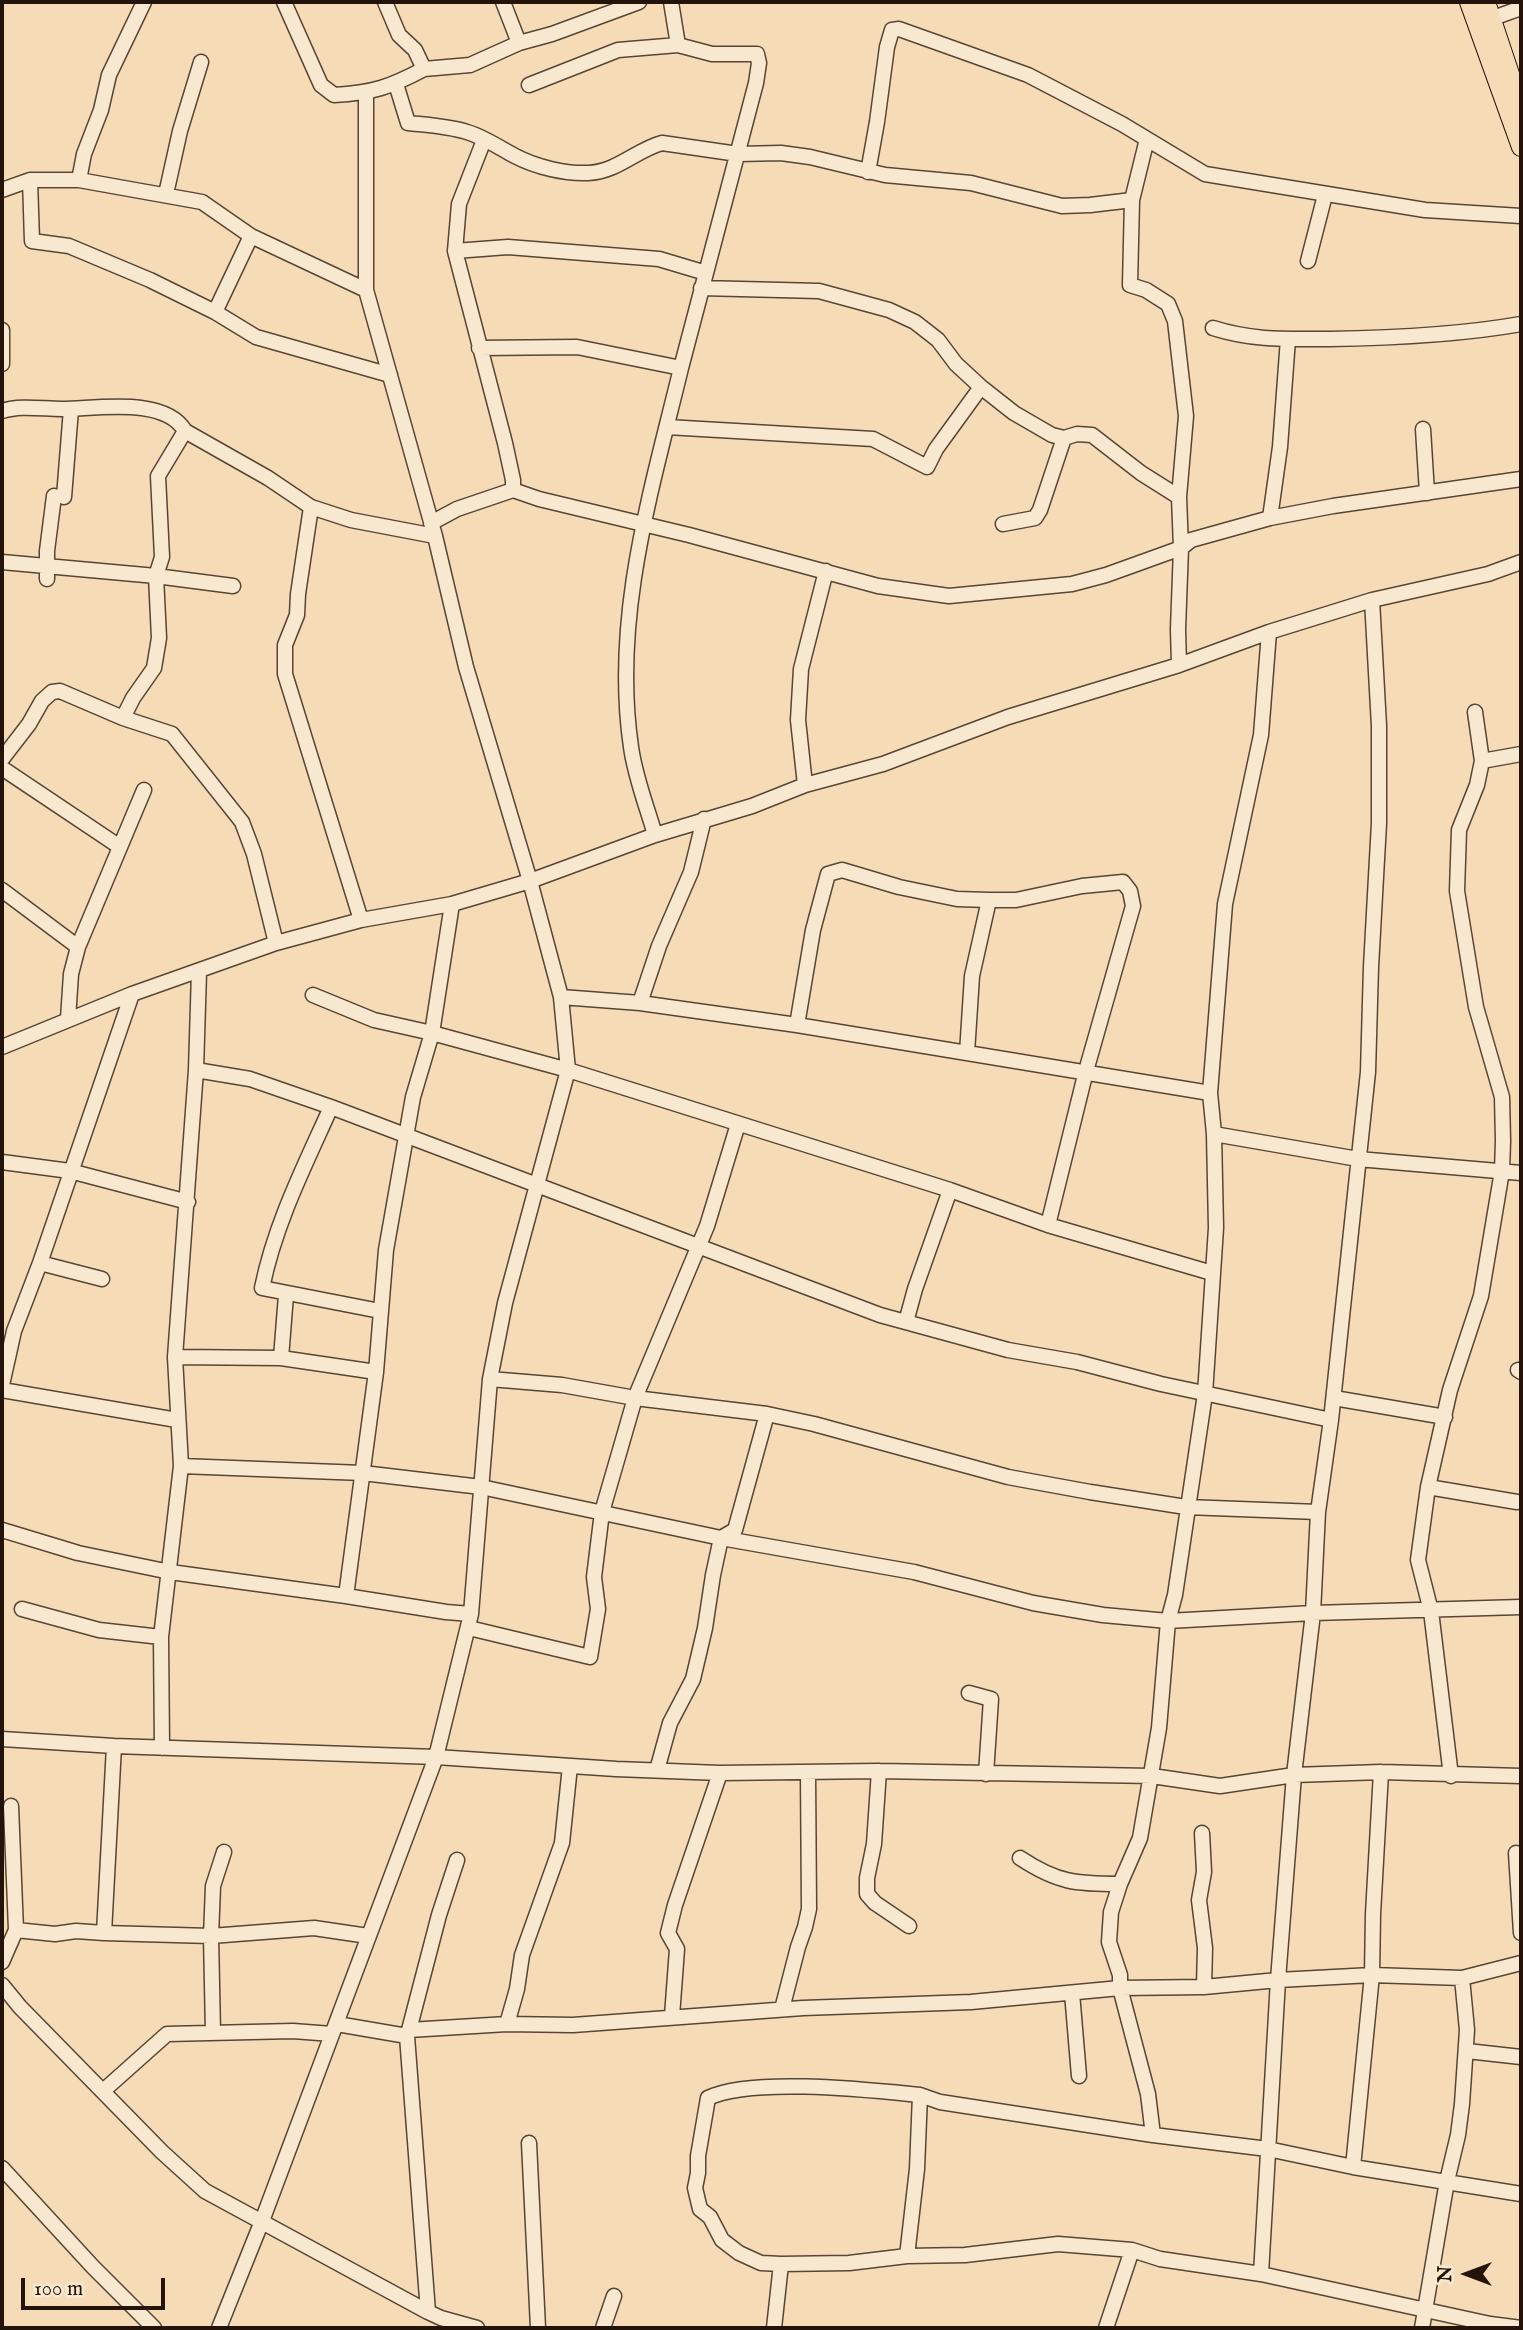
<!DOCTYPE html>
<html>
<head>
<meta charset="utf-8">
<style>
	body { margin:0 }
	#map { position:relative; width:1523px; height:2330px; overflow:hidden; background:#f5dcb7; font-family:"IM FELL English",serif }
	canvas { display:block }
	.frame { position:absolute; inset:0; border:4px solid #241308; pointer-events:none }
	.north { position:absolute; left:1432px; top:2239px; width:70px; height:70px; -webkit-text-stroke:5px #f8e8d0; paint-order:stroke; rotate:270deg; font-size:19px; font-weight:700; line-height:28px; text-align:center; color:#241308 }
	.north::after { content:''; display:block; margin:auto; width:24px; height:32px; background:#241308; clip-path:polygon(50% 0,100% 100%,50% 72%,0 100%) }
	.scale { position:absolute; left:21px; top:2278px; width:144px; height:32px; box-sizing:border-box; border:4px solid #241308; border-top:0; padding-left:9px; font-size:21px; line-height:24px; white-space:nowrap; color:#241308; -webkit-text-stroke:5px #f8e8d0; paint-order:stroke }
</style>
</head>
<body>
<div id="map">
<canvas width="1523" height="2330"></canvas>
<div class="frame"></div>
<div class="north">N</div>
<div class="scale">100 m</div>
</div>
<script>
const c = document.querySelector('canvas').getContext('2d');
c.lineJoin = 'round';
function trace(path, color, width, dash) { c.strokeStyle = color; c.lineWidth = width; c.lineCap = dash ? 'butt' : 'round'; c.setLineDash(dash || []); c.stroke(path); }
const minor = new Path2D(`
	M284,2L321,85L334,95C373,93 390,87 424,69L415,50L399,35L385,2
	M503,2L519,43
	M671,2L678,45
	M1493,18L1521,8
	M424,69L470,65L519,43L552,34L639,2
	M396,84L408,123C427,125 448,126 467,132C484,137 500,148 515,156C536,167 565,174 588,173C617,172 636,150 662,143L738,154L781,153L810,157L885,175L971,183L1062,206L1090,205L1132,200
	M529,85L618,50L678,45L712,54H757L759,63L756,83L681,368
	M1147,139L1132,200L1130,285L1146,290L1168,304L1175,321L1186,416L1179,497L1181,548L1178,629L1179,665
	M484,140L459,204L455,251L505,443L513,480V490L539,499L689,535L878,586L949,596L1072,584L1106,575L1181,548L1191,540L1270,518L1333,506L1521,479
	M868,172L877,122L887,47L892,30L899,29L1028,75L1122,124L1205,174L1425,210L1521,216
	M30,180L32,241L69,246L150,280L215,312L256,337L390,375
	M79,180L84,154L101,110L109,75L144,2
	M2,190L30,180H79L202,202L251,236L366,290
	M166,194L180,131L201,62
	M455,251L508,247L659,259L706,273
	M1308,261L1325,195
	M215,312L251,236
	M1213,328C1254,341 1288,339 1329,339C1393,338 1459,335 1521,324
	M479,348L577,347L681,368C651,492 612,618 631,747C635,777 647,807 655,835
	M2,364V330
	M981,387L1014,413L1052,435L1064,438L1077,434L1092,435L1141,473L1179,497
	M2,411C21,405 42,409 62,409C95,409 165,396 185,431L268,478L311,507L351,520L435,536
	M667,427L873,439L927,467L936,449L981,387L956,364L938,340L915,322L889,310L819,291L701,288
	M1423,429L1427,493
	M64,497L71,409
	M311,507L298,594L297,615L285,645V674L361,920
	M1270,518L1280,447L1288,339
	M431,523L457,509L513,490
	M1003,524L1035,518L1040,510L1064,438
	M2,562L156,576L233,586
	M47,579V551L54,496
	M123,718L133,698L154,668L159,638L156,576L162,557L158,476L185,431
	M2,759L29,724L42,701L52,692L60,691L123,718L172,734L242,822L254,854L276,943
	M1482,761L1521,754
	M2,768L120,847
	M805,785L798,720L801,669L826,571
	M2,890L78,947
	M313,995L374,1020L432,1033L568,1070L950,1190L1048,1225L1212,1273
	M561,997L640,1003L797,1025L1210,1093
	M640,1003L659,946L691,872L704,819
	M68,1019L71,974L78,947L144,790
	M797,1025L813,930L828,874L842,870L899,887L957,899L989,900H1016L1082,886L1123,882L1130,891L1133,906L1086,1071L1048,1225
	M2,1047L132,994L276,943L361,920L452,904L530,881L655,835L752,806L805,785L883,764L1008,717L1179,665L1269,632L1372,600L1488,574L1521,562
	M967,1053L972,976L989,900
	M196,1070L250,1079L331,1107L880,1315L1008,1350L1077,1362L1161,1384L1331,1420
	M331,1107C304,1167 275,1224 262,1288L380,1311
	M1214,1134L1358,1159L1521,1173
	M2,1162L70,1171L188,1202
	M40,1263L102,1279
	M906,1322L915,1289L950,1190
	M175,1357L281,1358L376,1372
	M281,1358L286,1295
	M1518,1370L1521,1372
	M490,1379L562,1385L635,1398L767,1414L814,1424L1008,1477L1090,1492L1186,1507L1318,1512
	M2,1385L14,1331L40,1263L132,994
	M2,1390L177,1420
	M1334,1398L1445,1417
	M181,1466L363,1473L481,1487L721,1538L914,1572L1033,1603L1103,1615L1168,1621L1313,1613L1521,1607
	M1428,1487L1517,1502
	M2,1530L78,1553L170,1572L346,1596L446,1612L471,1614
	M346,1596L376,1372L386,1250L413,1097L432,1033L452,904
	M22,1609L99,1630L161,1637
	M469,1628L590,1657L598,1609L594,1577L602,1512L635,1398L707,1226L738,1124
	M969,1693L991,1699L986,1774
	M2,1739L114,1746L436,1757L616,1769L720,1773L879,1771L1152,1776L1220,1786L1294,1775L1381,1772L1521,1776
	M114,1746L104,1933L211,1936L314,1928L368,1936
	M162,1748L161,1637L181,1466L175,1357L196,1070L199,972
	M657,1770L670,1723L693,1679L705,1628L713,1575L721,1538L735,1530L767,1414
	M879,1771L874,1844L867,1878V1894L875,1903L909,1926
	M1451,1776L1431,1611L1418,1560L1428,1487L1450,1390L1481,1296L1502,1171L1503,1141L1502,1097L1476,1007L1457,891L1459,830L1477,785L1482,761L1475,712
	M1202,1833L1204,1872L1199,1900L1205,1948L1204,1987
	M1516,1853L1521,1933
	M1020,1858C1058,1883 1076,1884 1120,1884
	M16,1930L55,1934L76,1931L104,1933
	M2,1962L16,1930L11,1806
	M2,1985L20,2007L162,2152L205,2191L428,2312L441,2318L477,2328
	M1072,1993L1079,2076
	M782,2009L798,1947L805,1927L809,1909L808,1773
	M672,2016L677,1949L668,1933L675,1905L720,1773
	M337,2024L407,2036L409,2030L507,2024L573,2025L803,2008L971,2002L1120,1988L1204,1987L1278,1980L1372,1975L1462,1978L1521,1963
	M507,2024L517,1989L522,1955L562,1843L570,1766
	M409,2030L439,1915L457,1860
	M213,2033L211,1936L213,1886L224,1852
	M407,2036L428,2312
	M1467,2051L1521,2057
	M103,2091L167,2034L293,2031L332,2034
	M1153,2135L1148,2094L1120,1988V1975L1109,1942L1111,1912L1120,1884L1140,1838L1159,1728L1168,1621L1175,1595L1205,1394L1216,1228L1214,1134L1210,1093L1225,904L1261,735L1269,632
	M529,2143L538,2328
	M1353,2167L1372,1975L1373,1914L1381,1772
	M2,2168L93,2267L154,2328
	M907,2256L917,2169L920,2095L940,2102L1153,2135L1268,2149L1353,2167L1521,2194
	M781,2264L761,2263L739,2253L722,2240L710,2217L700,2209L695,2188L698,2173V2156L708,2098C751,2077 869,2090 920,2095
	M1261,2274L1278,1980L1294,1775L1313,1613L1318,1512L1331,1420L1368,1072L1371,967L1379,823V726L1372,600
	M219,2328L262,2221L436,1757L471,1614L490,1379L505,1303L568,1070L561,997L530,881L466,667L435,536L366,290V93
	M603,2328L614,2296
	M774,2328L781,2264L849,2263L907,2256L965,2255L1058,2244L1132,2250L1160,2259L1261,2274L1490,2324L1521,2328
	M1106,2328L1132,2250
	M1422,2328L1447,2181L1458,2135L1462,2104L1467,2030L1462,1978`);
const major = new Path2D(`
	M1469,2L1521,147
	M1486,2L1521,107`);
trace(minor, '#584534', 17);
trace(major, '#241308', 20);
trace(minor, '#f8e8d0', 14);
trace(major, '#f5dcb7', 18);
</script>
</body>
</html>
